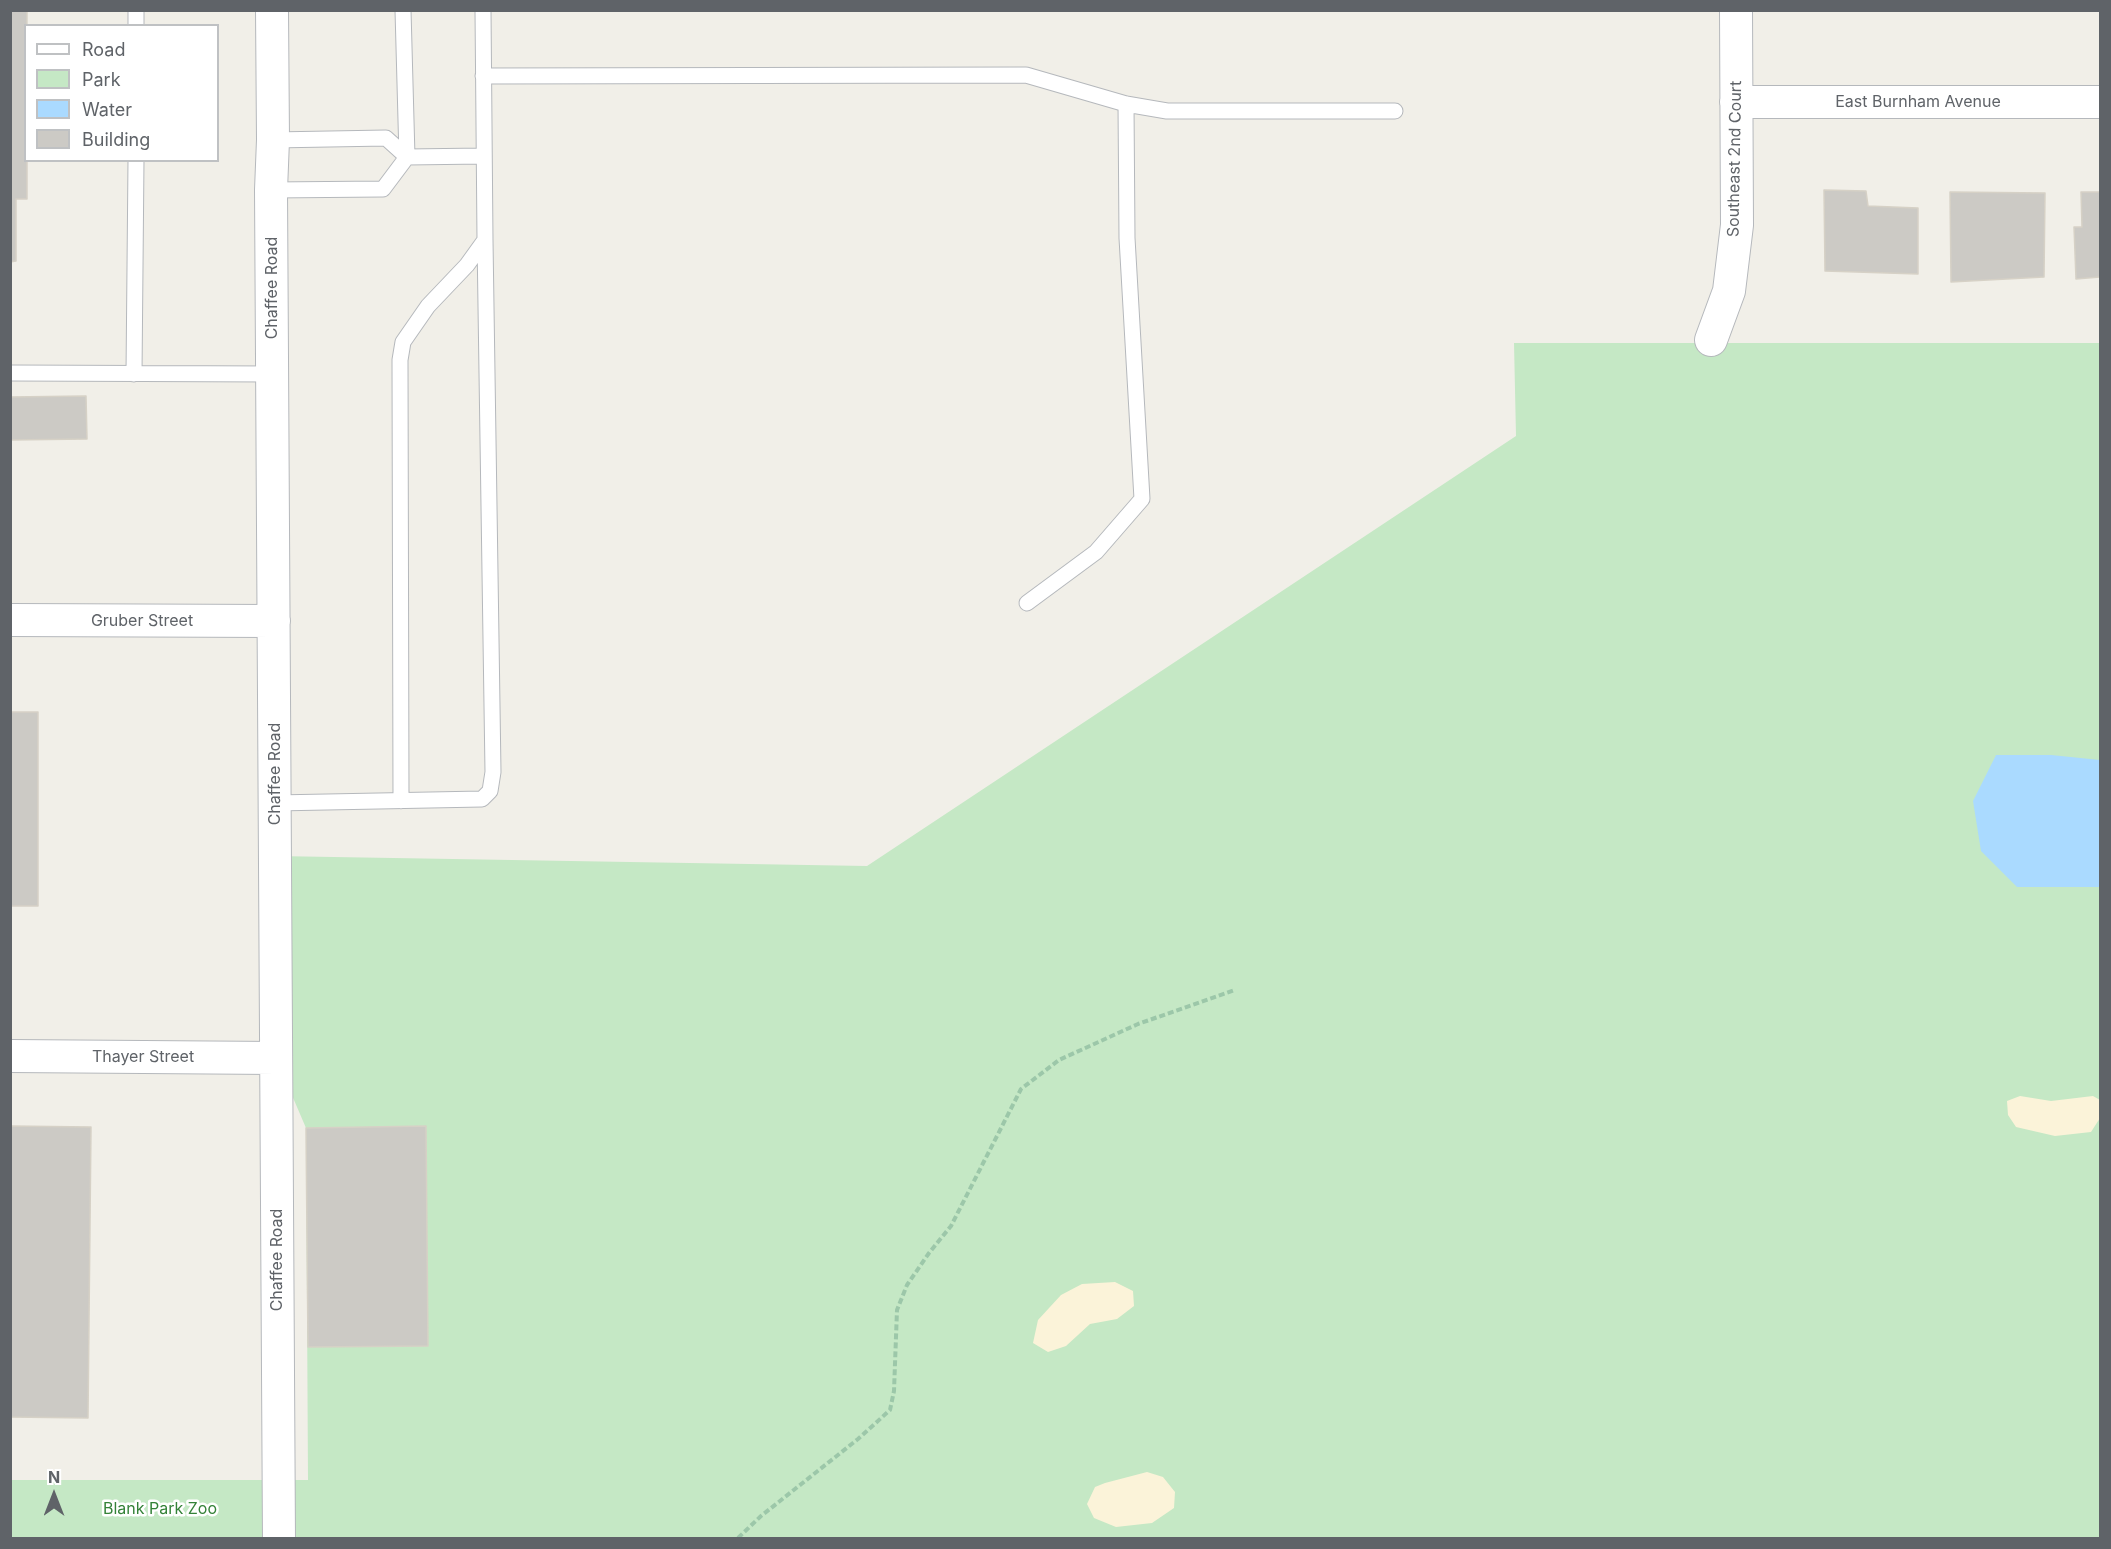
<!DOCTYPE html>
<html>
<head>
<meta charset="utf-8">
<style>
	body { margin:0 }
	#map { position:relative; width:2111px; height:1549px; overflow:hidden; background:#f1efe8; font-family:Inter,sans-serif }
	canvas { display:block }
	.frame { position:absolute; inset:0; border:12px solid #5f6368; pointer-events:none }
	.legend { position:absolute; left:24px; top:24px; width:195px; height:138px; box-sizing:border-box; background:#fff; border:2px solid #bfc1c3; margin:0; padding:8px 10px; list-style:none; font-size:18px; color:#5f6368 }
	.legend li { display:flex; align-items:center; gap:12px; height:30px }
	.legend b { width:30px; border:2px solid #bfc1c3 }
	.north { position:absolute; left:24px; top:1465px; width:60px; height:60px; -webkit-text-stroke:4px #fff; paint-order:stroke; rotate:0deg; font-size:16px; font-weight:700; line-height:24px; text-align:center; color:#5f6368 }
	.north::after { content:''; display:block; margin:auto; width:21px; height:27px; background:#5f6368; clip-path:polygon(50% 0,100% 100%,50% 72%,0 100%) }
</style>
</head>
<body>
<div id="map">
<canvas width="2111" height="1549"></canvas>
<div class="frame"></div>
<ul class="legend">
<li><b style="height:8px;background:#fff"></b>Road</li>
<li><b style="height:16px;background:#c5e8c5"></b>Park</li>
<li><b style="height:16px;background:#aadaff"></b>Water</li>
<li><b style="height:16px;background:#cccac5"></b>Building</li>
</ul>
<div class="north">N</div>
</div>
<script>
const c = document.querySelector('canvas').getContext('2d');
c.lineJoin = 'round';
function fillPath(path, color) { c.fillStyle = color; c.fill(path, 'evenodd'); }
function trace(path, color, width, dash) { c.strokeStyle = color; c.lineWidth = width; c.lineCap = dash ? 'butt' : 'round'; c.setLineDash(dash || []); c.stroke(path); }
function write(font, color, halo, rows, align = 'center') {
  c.font = font + ' Inter,sans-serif'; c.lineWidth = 5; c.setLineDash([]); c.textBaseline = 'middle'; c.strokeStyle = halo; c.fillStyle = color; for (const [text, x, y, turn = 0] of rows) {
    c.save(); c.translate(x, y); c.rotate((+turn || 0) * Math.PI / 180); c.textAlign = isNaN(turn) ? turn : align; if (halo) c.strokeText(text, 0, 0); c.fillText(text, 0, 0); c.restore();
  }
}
const green = new Path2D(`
	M1514,343H2100V1538H11L10,1480H308L306,1128L276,1058L275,856L867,866L1516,436Z`);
const sand = new Path2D(`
	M2020,1096L2051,1101L2093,1096L2100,1100V1118L2091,1132L2055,1136L2016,1127L2008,1115L2007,1101Z
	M1115,1282L1133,1291L1134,1306L1117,1319L1090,1324L1066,1346L1048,1352L1033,1343L1038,1320L1061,1295L1082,1284Z
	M1147,1472L1163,1477L1175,1492L1174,1508L1152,1523L1116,1527L1094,1518L1087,1504L1095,1487L1105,1483Z`);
const water = new Path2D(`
	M1996,755H2051L2100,760V887H2017L1981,851L1973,801Z`);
const building = new Path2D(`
	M10,10H27L26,160H27V199H16V261L10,262Z
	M1824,190L1866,191L1868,206L1918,208V274L1825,271Z
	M1950,192L2045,193L2044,277L1951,282Z
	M2081,192H2100V277L2076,279L2074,227H2082Z
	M86,396L87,439L10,440V397Z
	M10,712H38V906H10Z
	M10,1126L91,1127L88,1418L10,1417Z
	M426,1126L428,1346L308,1347L306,1128Z`);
const path = new Path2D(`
	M738,1538L761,1516L858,1439L890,1410L894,1391L897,1310L907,1285L929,1253L951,1226L1021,1089L1059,1060L1138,1024L1235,990`);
const lane = new Path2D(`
	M483,10L485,240
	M136,26V10
	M483,76L1026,75L1126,104L1167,111H1395
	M273,140L386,138L407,157L483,156
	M271,190L383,189L407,157L403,10
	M10,373L273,374
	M134,374L136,160
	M1027,603L1096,552L1142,499L1127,238L1126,104
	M275,803L482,799L490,791L493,772L485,240L467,265L428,306L403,342L400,360L401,801`);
const street = new Path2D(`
	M272,10L273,140L271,190L279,1538
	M1736,102H2100
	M1711,340L1729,291L1737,225L1736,10
	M10,620L274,621
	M10,1056L276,1058`);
const streetNames = [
	["East Burnham Avenue",1918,102],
	["Southeast 2nd Court",1735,159,-89],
	["Chaffee Road",272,288,-90],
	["Gruber Street",142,621],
	["Chaffee Road",275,774,-90],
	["Thayer Street",143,1057],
	["Chaffee Road",277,1260,-90]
];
const parkNames = [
	["Blank Park Zoo",160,1509]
];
fillPath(green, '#c5e8c5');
fillPath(sand, '#fbf3d9');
fillPath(water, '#aadaff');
fillPath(building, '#cccac5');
trace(building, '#d6d1c6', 1.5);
trace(lane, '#b5b8bc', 17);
trace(street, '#b5b8bc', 34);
trace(path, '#9cc7a9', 4, [6, 3]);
trace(lane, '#fff', 15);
trace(street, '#fff', 32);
write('16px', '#5f6368', '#fff', streetNames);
write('16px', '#348238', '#fff', parkNames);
</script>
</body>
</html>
